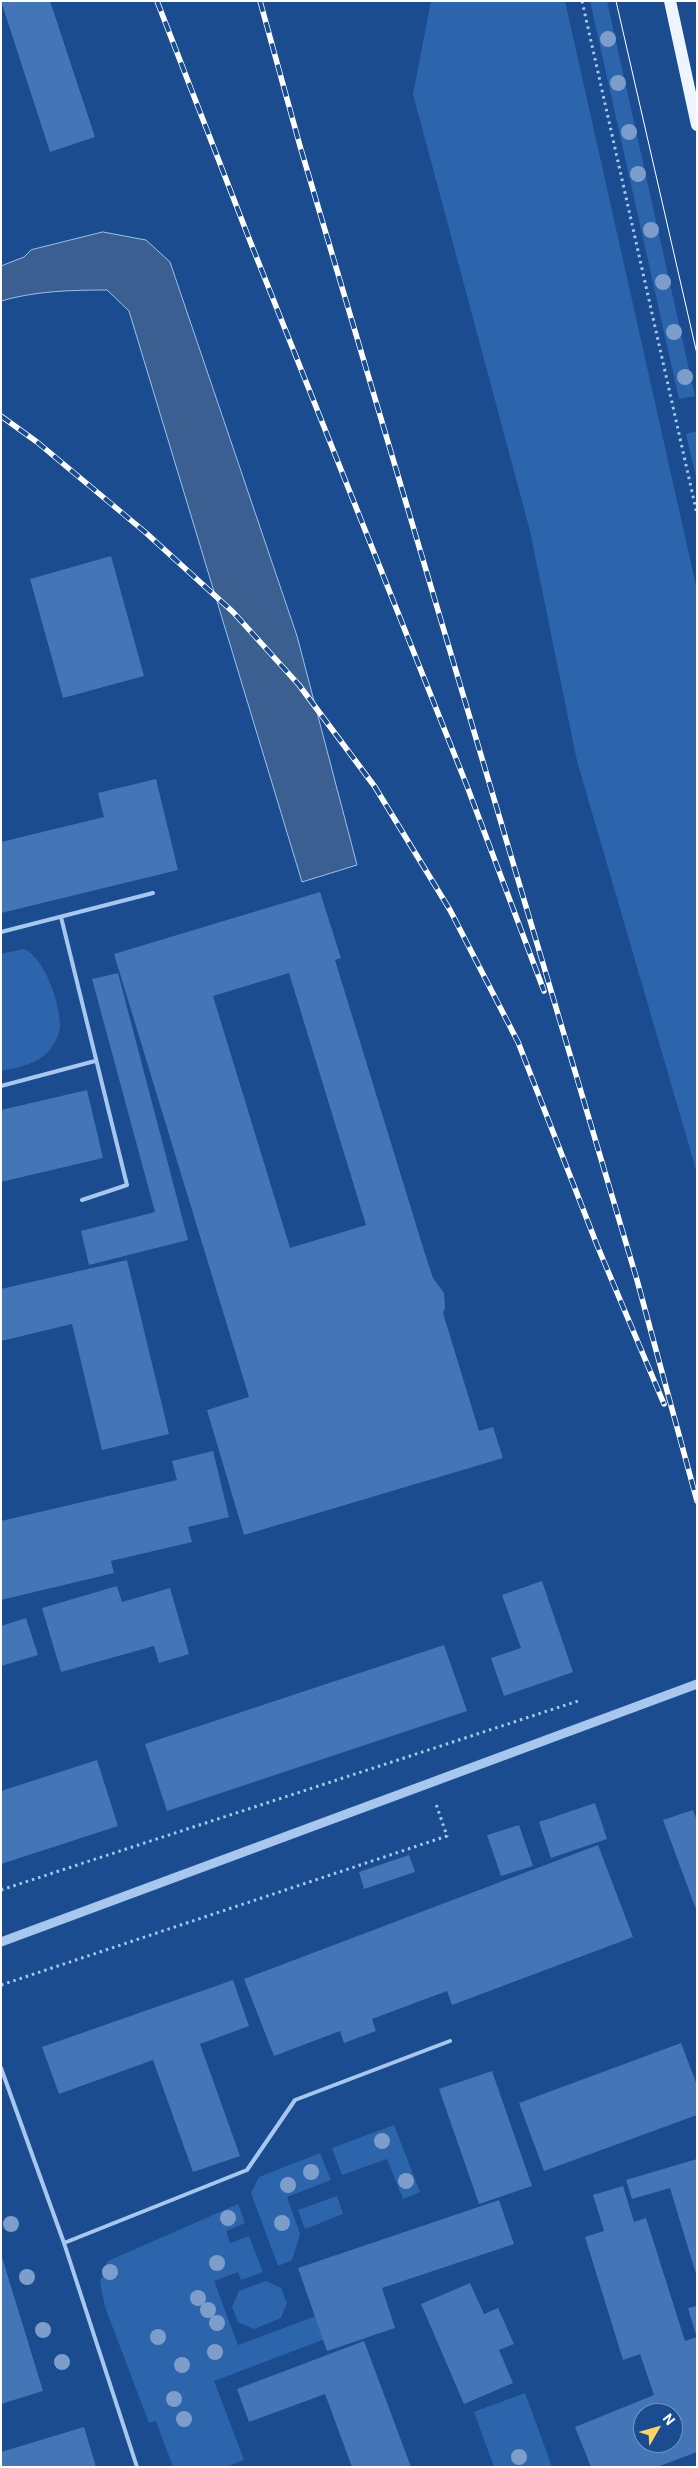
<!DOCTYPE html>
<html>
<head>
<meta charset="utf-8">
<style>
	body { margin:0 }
	#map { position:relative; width:698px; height:2468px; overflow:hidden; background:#1a4c8f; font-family:Roboto,sans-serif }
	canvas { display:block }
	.frame { position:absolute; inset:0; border:2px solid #fff; pointer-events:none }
	.north { position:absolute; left:633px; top:2403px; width:50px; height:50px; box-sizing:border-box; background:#1a4c8f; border:1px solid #7694bc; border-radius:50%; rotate:52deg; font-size:14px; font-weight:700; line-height:20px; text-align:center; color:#fff }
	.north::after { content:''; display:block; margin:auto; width:18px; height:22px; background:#ffd465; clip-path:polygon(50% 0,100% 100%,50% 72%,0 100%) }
</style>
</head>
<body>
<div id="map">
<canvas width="698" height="2468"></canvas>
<div class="frame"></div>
<div class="north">N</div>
</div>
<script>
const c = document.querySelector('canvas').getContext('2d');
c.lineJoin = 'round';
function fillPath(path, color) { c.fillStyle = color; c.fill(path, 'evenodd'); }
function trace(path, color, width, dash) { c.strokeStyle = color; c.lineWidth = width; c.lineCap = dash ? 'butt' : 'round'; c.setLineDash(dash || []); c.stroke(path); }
const green = new Path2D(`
	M431,1H565L697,590V1173L577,761L530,531L413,94Z
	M590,1H607L695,396L679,399Z
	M697,431V481L686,434Z
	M23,949C44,955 60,1004 60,1025C60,1034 54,1046 47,1053C37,1064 15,1068 1,1071V954Z
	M394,2125L420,2192L403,2199L387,2159L342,2175L332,2148Z
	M320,2153L331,2180L287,2197L300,2234L292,2260L278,2266L251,2193L259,2177Z
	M337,2196L343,2214L305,2229L298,2210Z
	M238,2204L245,2223L226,2231L230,2243L249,2236L263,2272L241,2280L238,2272L214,2281L238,2345L316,2316L325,2339L214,2381L244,2460L226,2467H173L156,2421L149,2423L105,2307L100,2282L108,2261Z
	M266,2281L281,2288L287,2303L281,2318L254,2329L238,2322L232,2307L239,2291Z
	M525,2393L552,2467H494L474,2412Z`);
const water = new Path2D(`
	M103,232L146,240L170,262L297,636L357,865L302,882L129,311L107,290C71,290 35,291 1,301V266L24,257L31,250Z`);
const building = new Path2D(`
	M1,1H50L95,137L50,152Z
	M111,556L144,676L63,698L30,579Z
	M156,779L178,870L1,913V842L104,817L98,793Z
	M320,892L341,958L335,960L425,1254L433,1278L444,1293L445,1308L443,1313L479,1431L493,1427L503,1458L244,1535L207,1410L249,1397L114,954ZM289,973L366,1225L290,1248L213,996Z
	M118,973L188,1240L89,1265L81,1231L155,1212L92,979Z
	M87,1090L103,1158L1,1182V1110Z
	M127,1260L169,1434L102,1450L72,1324L1,1341V1289Z
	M213,1451L229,1517L188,1527L192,1542L111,1561L114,1573L1,1600V1521L177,1480L172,1461Z
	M542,1581L573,1672L504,1696L491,1658L521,1648L502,1595Z
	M117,1586L122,1602L170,1588L189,1654L159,1663L154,1646L61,1672L42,1608Z
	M26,1618L38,1655L1,1666V1626Z
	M444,1645L467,1711L167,1811L145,1744Z
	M97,1760L118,1826L1,1864V1791Z
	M595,1803L607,1839L551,1858L539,1822Z
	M693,1810L697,1821V1912L663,1820Z
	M519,1825L533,1866L501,1876L487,1835Z
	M598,1845L633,1937L452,2005L447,1991L372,2019L376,2031L344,2043L340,2031L274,2056L244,1979Z
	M409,1855L415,1872L364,1889L359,1872Z
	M233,1980L249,2026L200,2044L240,2156L193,2172L153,2060L59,2094L42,2047Z
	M681,2043L697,2085V2115L544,2171L519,2103Z
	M492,2071L532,2186L479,2204L439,2089Z
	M697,2159V2274H696L670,2188L632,2199L626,2180Z
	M623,2186L634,2222L646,2218L685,2341L697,2337V2452L657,2467H591L575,2427L654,2395L640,2354L623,2360L585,2237L604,2231L593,2195ZM643,2413H673V2443H643Z
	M499,2200L514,2244L382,2288L395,2328L327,2351L298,2268Z
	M1,2254L43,2391L1,2404Z
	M470,2283L484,2314L498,2308L514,2344L499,2350L513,2383L464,2404L421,2304Z
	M697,2306V2335H696L688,2308Z
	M364,2341L411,2467H352L325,2394L249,2422L237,2389Z
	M84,2427L96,2467H1V2452Z`);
const path = new Path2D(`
	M582,1L697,514
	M1,1890L578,1701
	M1,1985L447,1836L436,1804`);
const service = new Path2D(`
	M61,917L127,1185L82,1200
	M1,932L153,893
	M1,1086L95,1061
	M1,2068L64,2243L137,2467
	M64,2243L247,2170L295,2100L450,2041`);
const tertiary = new Path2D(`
	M1,1942L697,1684`);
const primary = new Path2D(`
	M670,1L697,125`);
const tram = new Path2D(`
	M616,1L697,354`);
const rail = new Path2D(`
	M157,1L250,241L467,786L544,991
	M260,1L300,146L637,1280L697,1501
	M1,416L37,442L145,532L233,612L299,685L375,787L450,910L518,1042L597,1245L664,1404`);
const trees = [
	[608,39],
	[618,83],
	[629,132],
	[638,174],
	[651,230],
	[663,282],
	[674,332],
	[685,377],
	[382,2141],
	[311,2172],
	[406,2181],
	[288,2185],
	[228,2218],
	[282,2223],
	[11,2224],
	[217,2263],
	[110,2272],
	[27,2277],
	[198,2298],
	[208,2310],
	[217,2323],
	[43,2330],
	[158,2337],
	[215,2352],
	[62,2362],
	[182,2365],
	[174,2399],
	[184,2419],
	[519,2457]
];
fillPath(green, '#2d65ad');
fillPath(water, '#3b5f90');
trace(water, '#9ac1f0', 1);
fillPath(building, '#4375b7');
trace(path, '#a8c7ee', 3, [2.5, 4]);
trace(service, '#a8c7ee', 4);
trace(tertiary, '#a8c7ee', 9);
trace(primary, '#eff5ff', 12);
trace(tram, '#fff', 1);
trace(rail, '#fff', 5.5);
trace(rail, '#1a4c8f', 4, [11]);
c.fillStyle = '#7d9eca';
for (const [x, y] of trees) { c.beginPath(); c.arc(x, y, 8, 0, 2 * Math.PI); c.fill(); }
</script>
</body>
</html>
